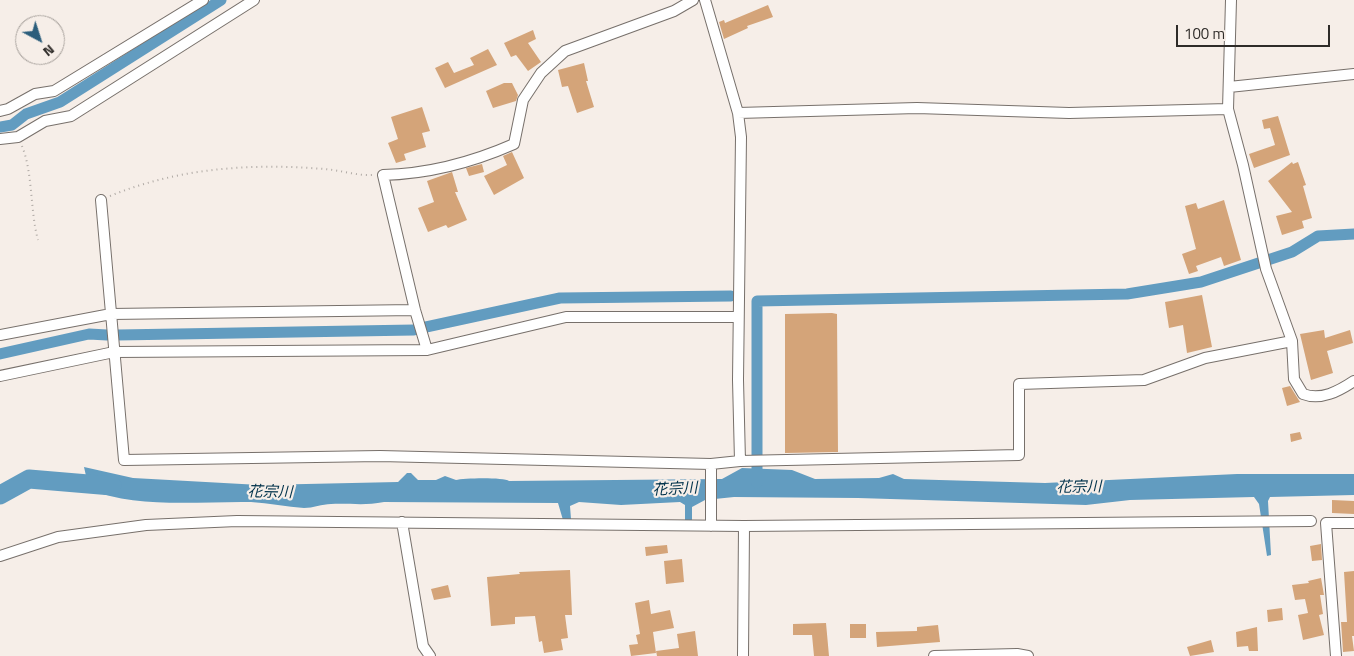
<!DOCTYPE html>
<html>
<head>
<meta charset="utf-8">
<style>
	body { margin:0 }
	#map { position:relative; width:1354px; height:656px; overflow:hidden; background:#f6eee8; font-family:"Titillium Web",sans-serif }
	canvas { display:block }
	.north { position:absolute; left:15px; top:15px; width:50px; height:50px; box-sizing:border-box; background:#f6eee8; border:1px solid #a6a09b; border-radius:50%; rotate:140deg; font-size:14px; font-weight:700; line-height:20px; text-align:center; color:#2e2b28 }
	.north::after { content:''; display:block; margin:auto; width:18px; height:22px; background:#2c5e7c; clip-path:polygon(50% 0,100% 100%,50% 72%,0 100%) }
	.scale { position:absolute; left:1176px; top:25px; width:154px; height:22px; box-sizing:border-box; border:2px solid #2e2b28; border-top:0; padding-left:6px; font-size:15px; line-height:18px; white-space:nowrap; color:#2e2b28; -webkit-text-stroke:4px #f6eee8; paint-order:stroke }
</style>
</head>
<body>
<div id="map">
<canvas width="1354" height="656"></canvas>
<div class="north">N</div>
<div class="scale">100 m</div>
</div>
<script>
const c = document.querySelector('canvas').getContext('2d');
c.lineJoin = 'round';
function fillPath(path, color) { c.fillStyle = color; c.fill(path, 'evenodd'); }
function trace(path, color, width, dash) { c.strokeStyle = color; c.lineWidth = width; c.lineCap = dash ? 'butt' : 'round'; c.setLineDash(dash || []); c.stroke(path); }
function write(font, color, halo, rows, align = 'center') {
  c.font = font + ' "Titillium Web","Noto Sans JP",sans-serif'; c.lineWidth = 4.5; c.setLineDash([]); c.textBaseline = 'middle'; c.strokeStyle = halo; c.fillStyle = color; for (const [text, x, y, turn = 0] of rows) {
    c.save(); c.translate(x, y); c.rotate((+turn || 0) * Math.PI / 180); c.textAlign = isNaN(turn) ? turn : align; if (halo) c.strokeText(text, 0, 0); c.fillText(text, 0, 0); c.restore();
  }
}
const water = new Path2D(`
	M84,467L133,478L260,485L398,482L407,473H411L418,480H436L445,476L456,480C463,478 504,477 509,481L722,479L742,468L792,470L815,479L879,478L893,474L904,479L1045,483L1237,474H1354V495L1270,497L1268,501L1271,555L1267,556L1259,504L1254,497L1130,500L1086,505L858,498L734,497L705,500L692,507V521L685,522V505L680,502L621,505L579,502L570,506L571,519L563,520L558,503L384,502C364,506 350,503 331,504C322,504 313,508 304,508C287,507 269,503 251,502C201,501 135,509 89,489Z`);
const canal = new Path2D(`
	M0,127L12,125L26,114L60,102L221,0
	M426,327L560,298L731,296
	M118,335L414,330
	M0,354L89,334L107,335
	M757,483V301L1127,294L1201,282L1292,252L1318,236L1354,234`);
const river = new Path2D(`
	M0,495L29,479L112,486`);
const building = new Path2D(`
	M768,5L773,17L747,26L748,28L724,39L719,22L724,20L725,23Z
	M533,30L536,39L528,43L541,62L528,71L516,55L511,57L504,43Z
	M488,49L497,65L445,88L435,68L448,62L454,73L474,65L470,58Z
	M584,63L588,81H586L594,107L577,113L568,86L562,87L558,70Z
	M504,83H512L518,95L516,101L493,108L486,91Z
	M422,107L430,131L422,133L426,147L404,154L406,160L396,163L388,143L398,139L391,117Z
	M1278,116L1290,155L1254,168L1249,154L1275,145L1270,128L1264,129L1262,120Z
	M512,152L524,178L494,195L484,176L507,165L503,156Z
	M1292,162L1293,164L1298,162L1306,185L1303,186L1312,218L1302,221L1304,228L1282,235L1276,216L1292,212L1268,181Z
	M482,164L484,172L469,176L466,168Z
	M452,172L458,192H455L467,220L448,228L446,225L428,232L418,208L434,202L427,181Z
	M1224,200L1241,260L1224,266L1221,257L1196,266L1198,271L1189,274L1182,254L1196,249L1185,206L1196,203L1198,209Z
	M1202,295L1212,347L1187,353L1183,325L1169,328L1165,302Z
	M832,313L837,314L838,452L785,453V314Z
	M1324,330L1325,338L1350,330L1353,343L1327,351L1333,373L1311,380L1300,334Z
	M1290,386L1300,402L1287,406L1282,388Z
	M1300,432L1302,439L1291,442L1290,434Z
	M1332,500L1354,501V514L1332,513Z
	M1321,544L1322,560L1312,561L1310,546Z
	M667,545L668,553L646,556L645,547Z
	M682,559L684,582L666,584L664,561Z
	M570,570L572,615H565L568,638L561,639L563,650L544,653L542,641L539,642L535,616L515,617V624L491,626L487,577L520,574L519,572Z
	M1354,571V636H1352L1354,651L1343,652L1341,622H1347L1344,572Z
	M1321,578L1324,595H1320L1323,614L1319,615L1324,635L1303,640L1298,615L1308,613L1305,599L1295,600L1292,585L1309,583L1308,581Z
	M448,585L451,597L434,600L431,589Z
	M649,600L651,614L670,610L674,628L653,632L656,653L631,656L629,645L638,644L636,635L640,634L635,603Z
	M1282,608L1283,620L1268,622L1267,610Z
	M826,623L829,656H814L812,635H793V624Z
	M850,624H866V638H850Z
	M938,625L940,642L877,647L876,632L917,631V627Z
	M1257,627L1258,651H1249L1248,646L1237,647L1236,632Z
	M695,631L698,656H657L656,651L679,648L677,634Z
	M1211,640L1214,652L1190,656L1187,647Z`);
const path = new Path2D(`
	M22,146C33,173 30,211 38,240
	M110,196C178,168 251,163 324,169C340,170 357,176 373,175`);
const minor = new Path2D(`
	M705,0L738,113L741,137L738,380L740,461
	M1231,0L1228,109L1243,165L1266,269L1292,341L1294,379L1303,394C1321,401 1339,391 1354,381
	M1229,87L1354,74
	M0,111L8,109L35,94L54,91L203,0
	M738,113L917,108L1069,113L1228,109
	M0,139L18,137L45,121L71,116L254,0
	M101,200L124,460L380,456L711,464L740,461L1019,455V384L1144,380L1205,358L1292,341
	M0,335L111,314L415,310
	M427,350L415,310L383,175C427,174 473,162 514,144L523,100L541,73L565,51L674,11L693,0
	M0,376L114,352L427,350L566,317H738
	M711,464V526
	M402,522L423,646L430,656
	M0,556L58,537L146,525L237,521L744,526L1311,521
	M743,656L744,526
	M934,656L1017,654L1028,656
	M1336,656L1326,523H1354`);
const waterNames = [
	["花宗川",1079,488,-1],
	["花宗川",675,490,-3],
	["花宗川",270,493,1]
];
fillPath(water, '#629cc0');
trace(canal, '#629cc0', 11);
trace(river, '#629cc0', 19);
fillPath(building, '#d4a479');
trace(minor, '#77706b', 12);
trace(path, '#afa9a4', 2, [1, 4]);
trace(minor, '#fff', 10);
write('italic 15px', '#00324b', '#f6eee8', waterNames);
</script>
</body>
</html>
